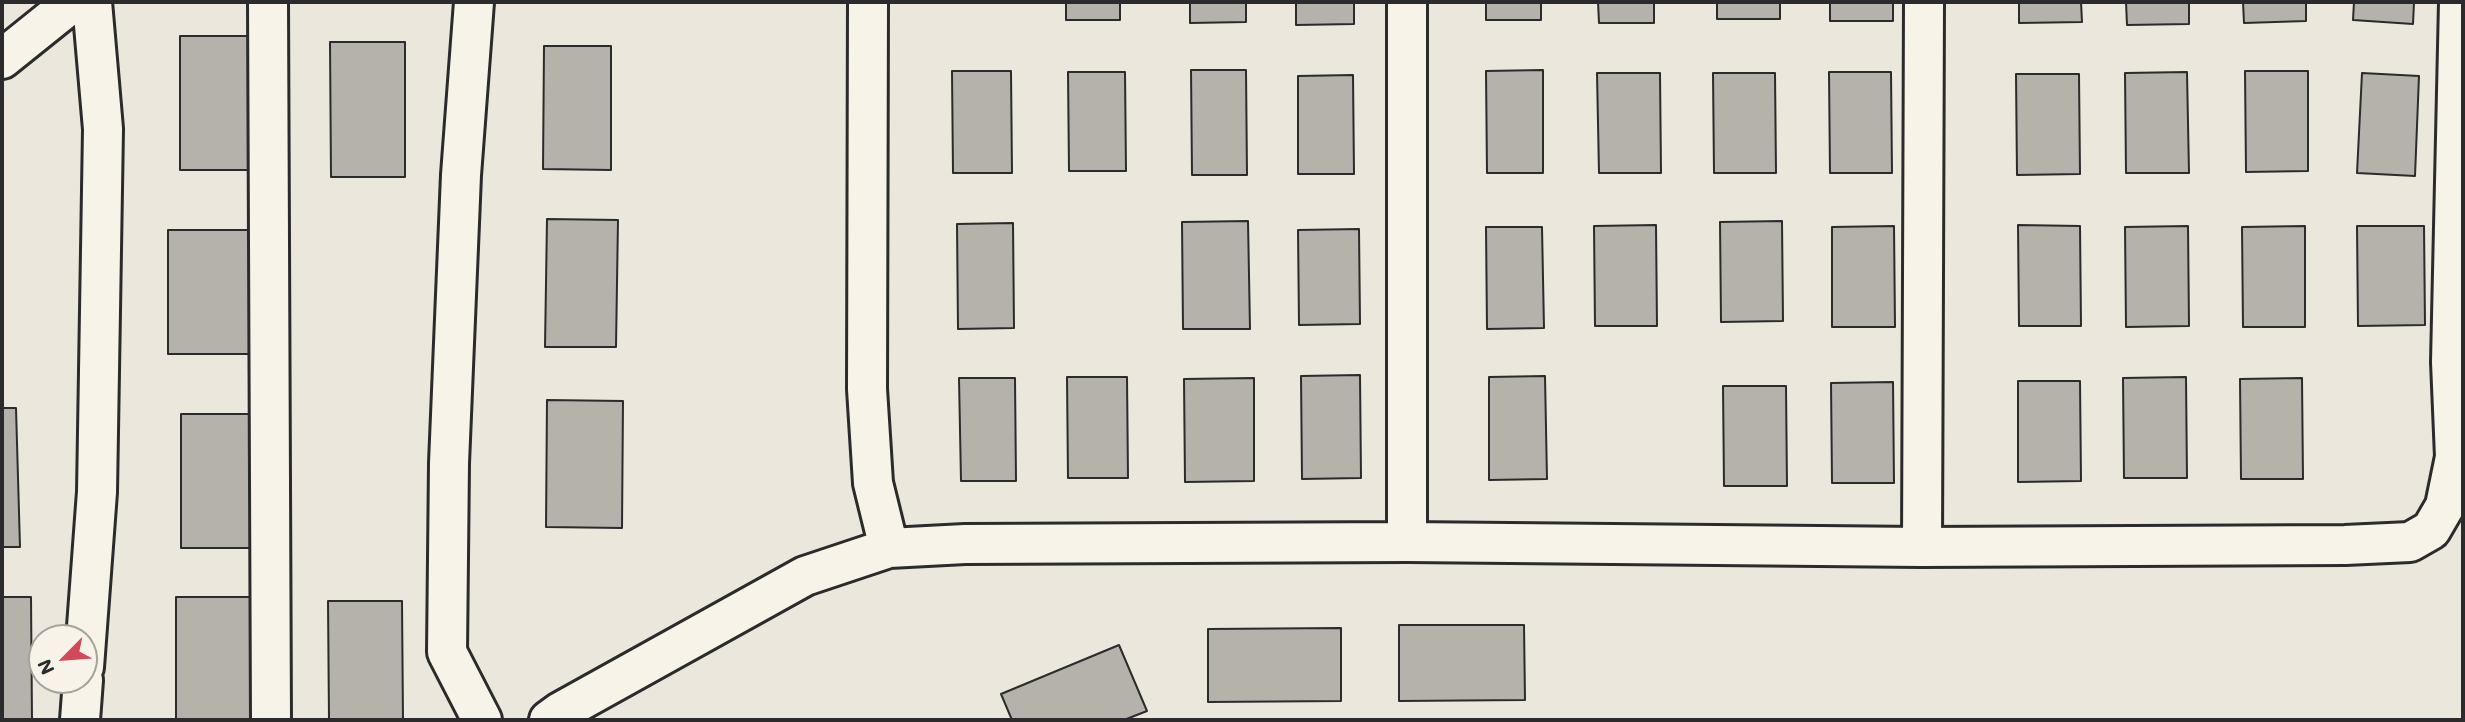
<!DOCTYPE html>
<html>
<head>
<meta charset="utf-8">
<style>
	body { margin:0 }
	#map { position:relative; width:2465px; height:722px; overflow:hidden; background:#ebe7dd; font-family:Mali,sans-serif }
	canvas { display:block }
	.frame { position:absolute; inset:0; border:4px solid #2b2b2b; pointer-events:none }
	.north { position:absolute; left:28px; top:624px; width:70px; height:70px; box-sizing:border-box; background:#f7f3e8; border:2px solid #a5a39c; border-radius:50%; rotate:245deg; font-size:19px; font-weight:700; line-height:28px; text-align:center; color:#2b2b2b }
	.north::after { content:''; display:block; margin:auto; width:24px; height:32px; background:#d1495b; clip-path:polygon(50% 0,100% 100%,50% 72%,0 100%) }
</style>
</head>
<body>
<div id="map">
<canvas width="2465" height="722"></canvas>
<div class="frame"></div>
<div class="north">N</div>
</div>
<script>
const c = document.querySelector('canvas').getContext('2d');
c.lineJoin = 'round';
function fillPath(path, color) { c.fillStyle = color; c.fill(path, 'evenodd'); }
function trace(path, color, width, dash) { c.strokeStyle = color; c.lineWidth = width; c.lineCap = dash ? 'butt' : 'round'; c.setLineDash(dash || []); c.stroke(path); }
const building = new Path2D(`
	M1066,2H1120V20H1066Z
	M1190,2H1246V22L1190,23Z
	M1296,2H1354V24L1296,25Z
	M1486,2H1541V20H1486Z
	M1598,2H1654V23H1599Z
	M1717,2H1780V19H1717Z
	M1830,2H1893V21H1830Z
	M2019,2H2081L2082,22L2019,23Z
	M2126,2H2189V24L2127,25Z
	M2243,2H2306V21L2244,23Z
	M2354,2H2414L2413,24L2353,20Z
	M180,36H254L255,170H180Z
	M330,42H405V177H331Z
	M544,46H611V170L543,169Z
	M1191,70H1246L1247,175H1192Z
	M1543,70V173H1487L1486,71Z
	M952,71H1011L1012,173H953Z
	M2245,71H2308V171L2246,172Z
	M1068,72H1125L1126,171H1069Z
	M1829,72H1891L1892,173H1830Z
	M2187,72L2189,173H2126L2125,73Z
	M1597,73H1660L1661,173H1599Z
	M1713,73H1775L1776,173H1714Z
	M2362,73L2419,76L2415,176L2357,173Z
	M2016,74H2079L2080,174L2017,175Z
	M1353,75L1354,174H1298V76Z
	M547,219L618,220L616,347H545Z
	M1248,221L1250,329H1183L1182,222Z
	M1782,221L1783,321L1721,322L1720,222Z
	M1013,223L1014,328L958,329L957,224Z
	M1656,225L1657,326H1595L1594,226Z
	M2018,225L2080,226L2081,326H2019Z
	M1894,226L1895,327H1832V227Z
	M2188,226L2189,326L2126,327L2125,227Z
	M2305,226V327H2243L2242,227Z
	M2357,226H2424L2425,325L2358,326Z
	M1486,227H1542L1544,328L1487,329Z
	M1359,229L1360,324L1299,325L1298,230Z
	M168,230H250L251,354H168Z
	M1360,375L1361,478L1302,479L1301,376Z
	M1545,376L1547,479L1489,480V377Z
	M1067,377H1127L1128,478H1068Z
	M2186,377L2187,478H2124L2123,378Z
	M959,378H1015L1016,481H961Z
	M1254,378V481L1185,482L1184,379Z
	M2302,378L2303,479H2241L2240,379Z
	M2018,381H2080L2081,481L2018,482Z
	M1893,382L1894,483H1832L1831,383Z
	M1723,386H1786L1787,486H1724Z
	M547,400L623,401L622,528L546,527Z
	M2,408H16L20,547H2Z
	M181,414H255L256,548H181Z
	M2,597H31L32,720H2Z
	M176,597H250L251,720H176Z
	M328,601H402L403,720H329Z
	M1399,625H1524L1525,700L1399,701Z
	M1341,628V701L1208,702V629Z
	M1119,645L1147,711L1124,720H1012L1001,694Z`);
const minor = new Path2D(`
	M268,2L271,720
	M474,2L461,175L449,463L447,652L482,720
	M868,2L867,389L873,483L889,548
	M2,59L73,2
	M1407,542V2
	M1922,547L1924,2
	M84,667L97,492L103,129L92,2
	M80,720L83,680
	M549,720L560,712L805,576L889,548L965,544L1407,542L1922,547L2345,545L2410,542L2431,530L2445,506L2455,457L2451,362L2459,2`);
fillPath(building, '#b5b2ab');
trace(building, '#2b2b2b', 2);
trace(minor, '#2b2b2b', 44);
trace(minor, '#f7f3e8', 38);
</script>
</body>
</html>
